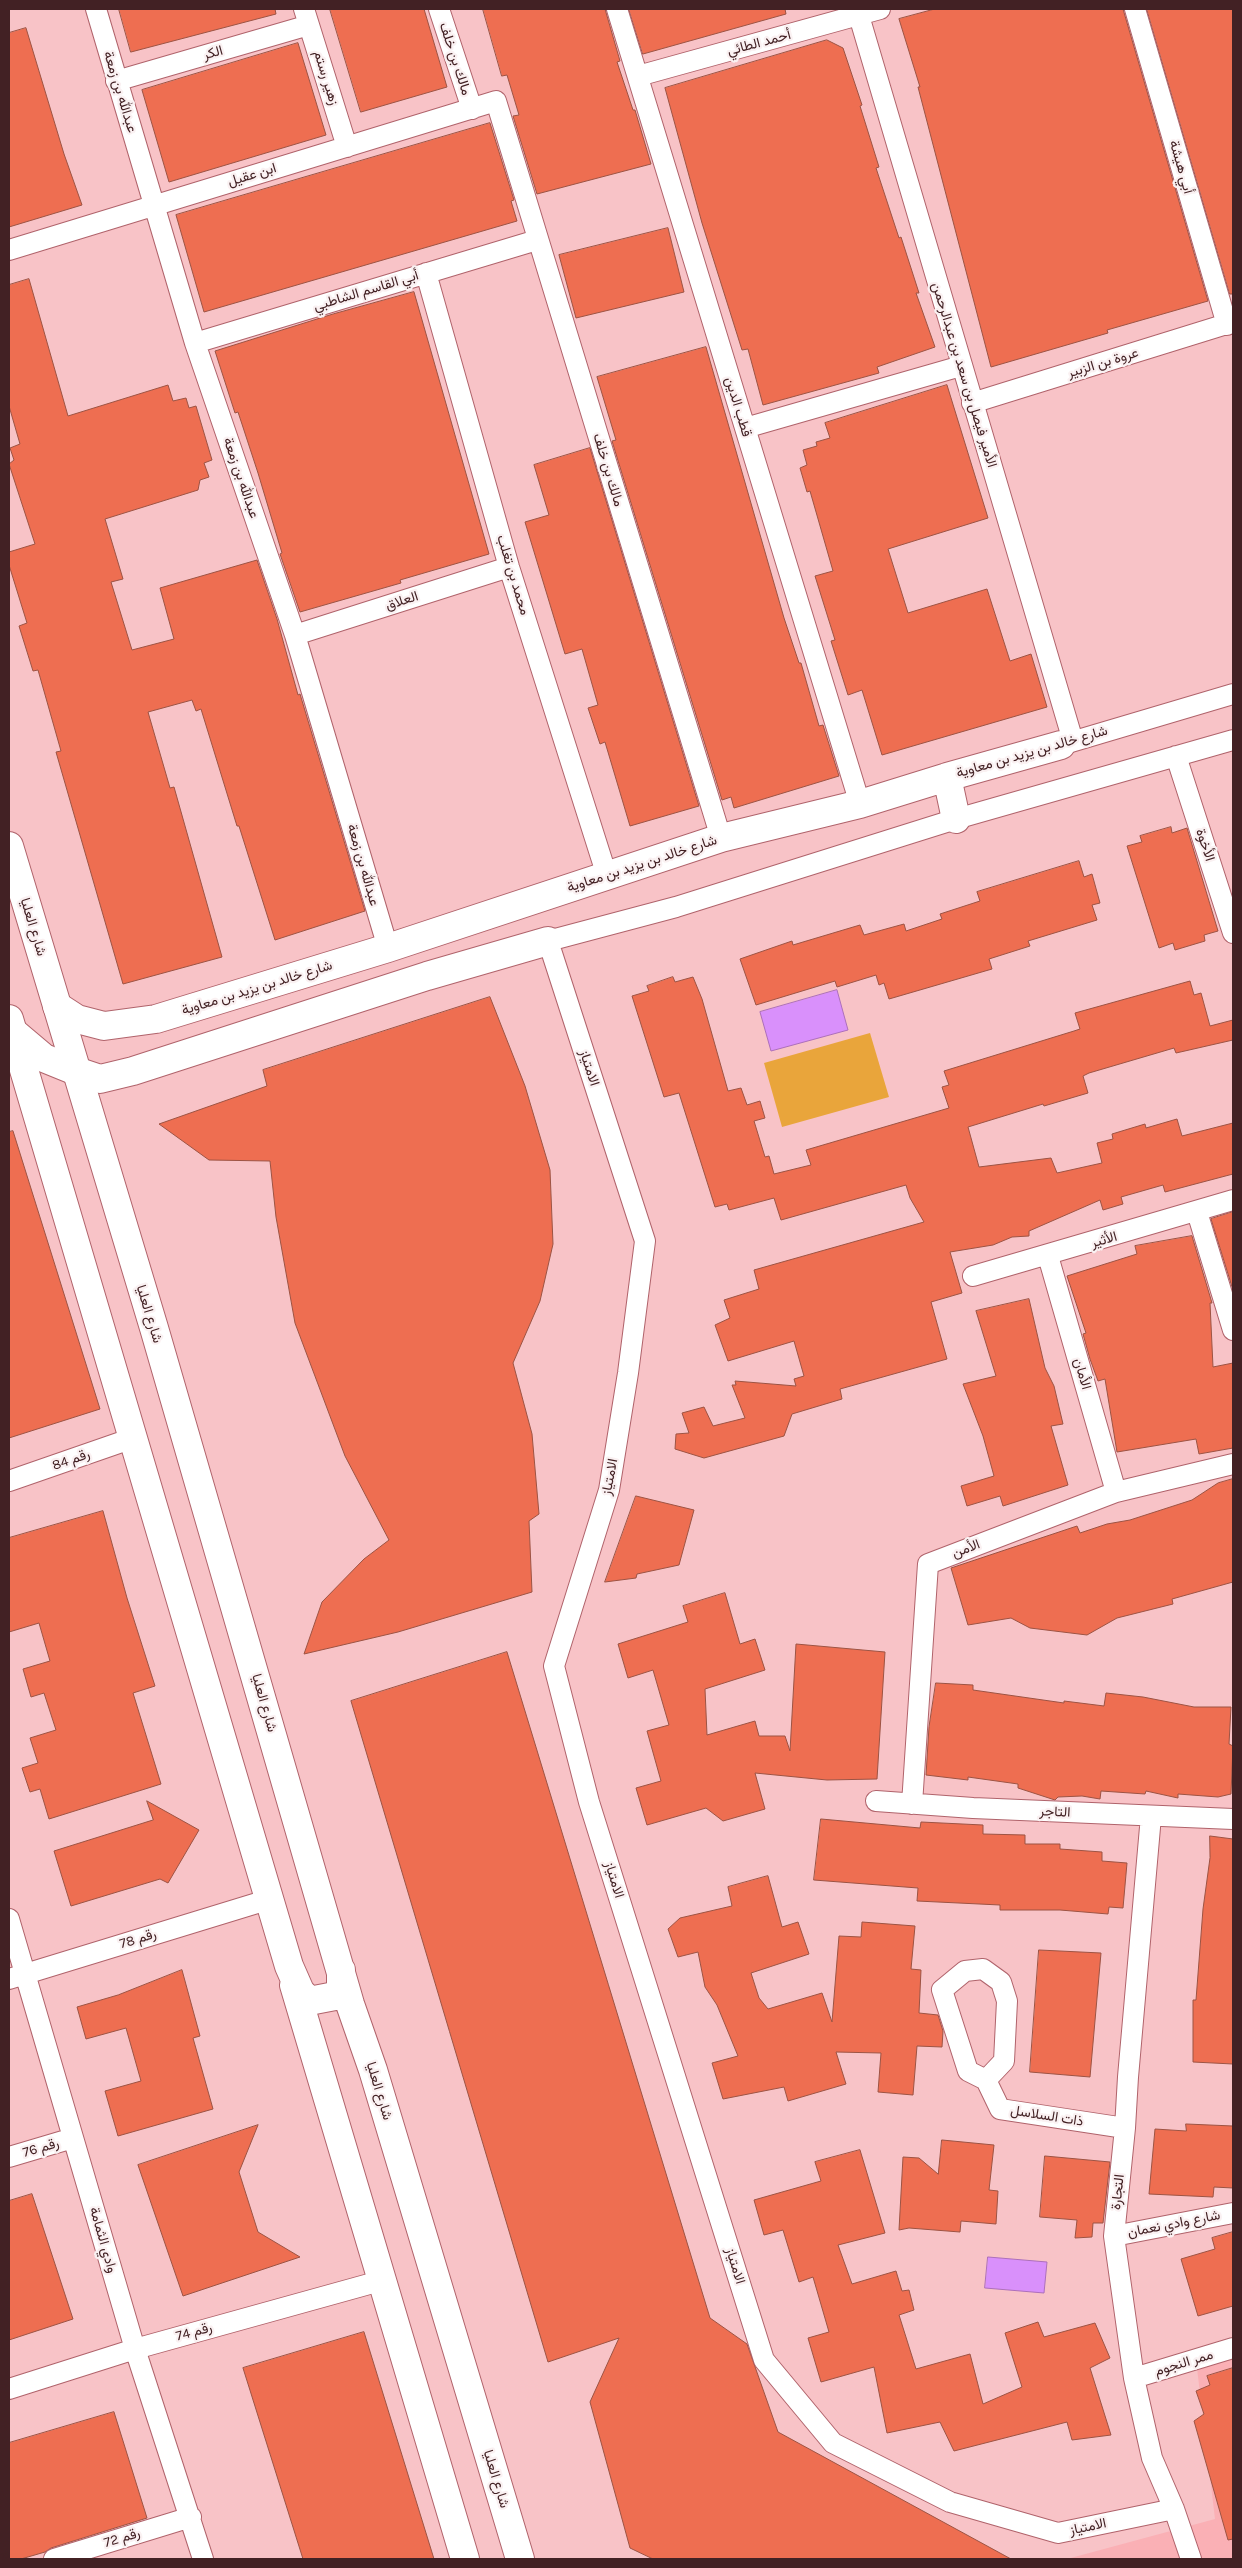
<!DOCTYPE html>
<html>
<head>
<meta charset="utf-8">
<style>
	body { margin:0 }
	#map { position:relative; width:1242px; height:2568px; overflow:hidden; background:#f8c3c7; font-family:Karla,sans-serif }
	canvas { display:block }
	.frame { position:absolute; inset:0; border:10px solid #422124; pointer-events:none }
</style>
</head>
<body>
<div id="map">
<canvas width="1242" height="2568"></canvas>
<div class="frame"></div>
</div>
<script>
const c = document.querySelector('canvas').getContext('2d');
c.lineJoin = 'round';
function fillPath(path, color) { c.fillStyle = color; c.fill(path, 'evenodd'); }
function trace(path, color, width, dash) { c.strokeStyle = color; c.lineWidth = width; c.lineCap = dash ? 'butt' : 'round'; c.setLineDash(dash || []); c.stroke(path); }
function write(font, color, halo, rows, align = 'center') {
  c.font = font + ' Karla,Vazirmatn,sans-serif'; c.lineWidth = 4.5; c.setLineDash([]); c.textBaseline = 'middle'; c.strokeStyle = halo; c.fillStyle = color; for (const [text, x, y, turn = 0] of rows) {
    c.save(); c.translate(x, y); c.rotate((+turn || 0) * Math.PI / 180); c.textAlign = isNaN(turn) ? turn : align; if (halo) c.strokeText(text, 0, 0); c.fillText(text, 0, 0); c.restore();
  }
}
const built = new Path2D(`
	M1233,2357V2559H1067L1215,2519L1197,2368Z`);
const green = new Path2D(`
	M870,1033L889,1097L782,1127L764,1063Z`);
const water = new Path2D(`
	M837,990L848,1030L771,1051L760,1012Z
	M988,2257L1047,2262L1044,2293L985,2288Z`);
const building = new Path2D(`
	M119,9H275L276,14L131,52Z
	M330,9H424L447,87L361,112Z
	M483,9H605L620,61L617,62L633,110H635L651,164L537,194L513,116L519,115L507,75L502,76Z
	M629,9H785L786,14L643,54Z
	M935,9H1123L1208,301L1107,330L1108,333L991,367L918,87H920L899,19Z
	M1147,9H1233V294H1230Z
	M26,28L64,154L82,205L9,227V33Z
	M827,40L843,48L862,105L860,106L879,167L876,168L899,238L901,237L919,293H916L935,347L877,367L879,373L763,405L748,349L742,350L702,223L665,88Z
	M298,43L326,135L169,182L142,90Z
	M490,123L514,200L511,201L517,221L204,312L176,215Z
	M668,228L684,292L576,318L559,255Z
	M29,279L68,416L168,385L173,401L186,398L189,408L196,406L212,460L204,463L209,477L200,480L198,490L105,519L123,579L111,582L132,650L174,639L160,588L257,560L277,619L298,695L300,694L365,911L275,940L239,826H237L201,709L196,711L192,700L148,712L170,788L174,787L222,957L123,984L56,752L61,751L38,670L33,671L19,626L27,623L9,565V552L35,544L9,464L14,460L10,448L20,444L9,406V285Z
	M414,292L489,554L400,580L401,583L300,612L280,554L282,553L258,473L238,412L235,413L215,351L333,314Z
	M706,347L784,618L799,663H801L819,726L823,725L839,776L734,808L731,797L722,800L612,441L616,440L597,377Z
	M947,385L988,518L888,549L908,613L987,589L1010,661L1031,654L1047,707L882,755L862,690L848,695L831,641L835,640L815,576L833,571L810,491L807,492L800,468L807,465L803,450L817,446L816,442L830,438L825,423Z
	M590,448L699,806L630,826L605,742L600,744L588,708L598,705L582,649L565,654L525,522L549,515L534,465Z
	M1171,827L1172,833L1187,828L1218,931L1204,935L1205,941L1175,950L1173,943L1159,948L1127,846L1142,842L1140,836Z
	M1079,861L1084,877L1092,874L1100,903L1092,905L1097,920L1028,941L1030,946L989,959L992,969L889,999L884,983L879,985L876,975L837,987L835,981L756,1005L740,959L792,941L793,945L860,925L864,935L904,924L906,931L942,919L940,914L980,901L977,892Z
	M673,977L675,982L693,977L702,999L728,1091L741,1088L747,1105L760,1101L765,1118L754,1121L765,1157L769,1156L774,1174L811,1165L806,1150L949,1108L942,1087L949,1085L944,1071L1074,1031L1080,1029L1075,1013L1190,981L1194,995L1201,993L1210,1026L1233,1020V1040L1176,1053L1174,1048L1089,1073L1083,1076L1088,1093L1044,1106L1043,1104L968,1127L979,1167L1051,1158L1057,1173L1102,1163L1097,1143L1113,1139L1112,1134L1145,1124L1146,1128L1177,1119L1182,1136L1233,1123V1174L1165,1192L1163,1185L1121,1197L1123,1204L1103,1210L1100,1200L1029,1231V1236L1012,1237L993,1245L950,1252L962,1293L931,1302L947,1359L840,1389L842,1399L792,1414L784,1436L704,1458L675,1449L676,1434L689,1433L682,1413L704,1407L713,1426L745,1418L732,1385H736L735,1381L796,1386L794,1379L804,1376L794,1341L728,1361L715,1325L730,1318L724,1300L759,1289L754,1270L924,1222L910,1198L906,1185L781,1220L774,1198L729,1210L727,1204L715,1207L679,1093L664,1097L632,996L649,991L647,986Z
	M490,997L525,1086L550,1170L553,1244L540,1301L513,1363L532,1434L539,1514L529,1521L532,1592L398,1632L304,1654L322,1602L364,1559L389,1540L345,1456L295,1323L276,1217L270,1161L209,1160L159,1124L267,1086L263,1070Z
	M13,1131L100,1409L9,1438V1132Z
	M1233,1212V1290L1211,1219Z
	M1192,1236L1212,1303H1210L1213,1367L1233,1363V1448L1199,1454L1196,1439L1117,1452L1105,1379L1098,1381L1090,1359L1083,1334L1086,1333L1067,1276L1137,1254L1135,1246Z
	M1029,1299L1045,1368L1054,1386L1063,1424L1051,1426L1068,1485L1003,1506L1000,1496L967,1506L961,1486L994,1476L983,1436L963,1384L996,1376L976,1311Z
	M1233,1479V1582L1172,1599L1173,1604L1117,1618L1087,1635L1030,1628L1011,1618L968,1625L951,1568L1077,1526L1080,1533L1107,1524L1130,1520L1192,1500L1218,1483Z
	M636,1496L694,1510L679,1565L637,1574L636,1578L605,1582Z
	M103,1511L127,1598L155,1686L133,1693L161,1784L49,1819L40,1789L30,1792L22,1768L38,1763L30,1738L56,1730L44,1693L31,1697L23,1669L50,1661L39,1623L9,1632V1538Z
	M725,1593L740,1644L755,1639L765,1670L705,1689L707,1735L755,1721L759,1736H785L790,1751L796,1644L885,1652L877,1779L827,1780L755,1773L765,1809L723,1821L706,1808L647,1825L636,1788L661,1781L647,1731L669,1725L653,1670L628,1678L618,1644L688,1622L683,1606Z
	M507,1652L710,2318L747,2344L778,2432L1011,2559H653L630,2548L590,2402L619,2338L548,2362L351,1701Z
	M936,1683L973,1685V1690L1064,1703V1701L1104,1706L1106,1693L1143,1697L1194,1707H1231L1229,1744L1233,1746L1231,1794L1218,1797L1178,1794V1798L1146,1791L1145,1794L1101,1791L1100,1799L1082,1796L1058,1797L1055,1800L1018,1788V1784L968,1777V1780L926,1775L929,1727Z
	M147,1801L199,1830L168,1883L160,1879L71,1906L54,1851L153,1820Z
	M821,1819L920,1828L921,1822L983,1825V1834L1025,1835V1844H1060V1849L1102,1852V1861L1127,1863L1123,1908L1109,1907L1108,1914L1060,1910H1000V1905L917,1901L918,1888L814,1880Z
	M1210,1836L1233,1839V2064L1193,2062V2000H1196L1203,1909L1210,1858Z
	M768,1876L782,1927L798,1922L809,1954L751,1973L759,1998L768,2009L822,1993L832,2022L839,1936L861,1937L862,1922L915,1926L911,1969L921,1970L919,2013L938,2015L943,2031L942,2047L917,2046L913,2095L878,2092L881,2053L836,2052L846,2084L788,2101L784,2087L723,2099L712,2063L738,2056L717,2005L705,1987L698,1952L678,1957L668,1929L680,1918L732,1906L728,1887Z
	M1039,1950L1101,1953L1090,2077L1030,2072Z
	M182,1970L200,2036L193,2038L213,2109L118,2136L105,2091L141,2081L126,2028L86,2039L77,2007L118,1995Z
	M1186,2124L1233,2126V2188L1214,2187L1213,2197L1149,2194L1155,2129L1186,2131Z
	M258,2125L239,2172L258,2232L300,2257L183,2296L138,2165Z
	M942,2140L994,2145L989,2190L998,2191L996,2224L961,2221L960,2232L909,2228L899,2230L903,2157L919,2158L938,2174Z
	M860,2150L885,2233L838,2245L852,2284L896,2271L902,2291L909,2290L914,2310L899,2315L916,2369L970,2354L983,2404L1022,2387L1005,2333L1038,2322L1044,2337L1095,2323L1110,2358L1090,2368L1111,2435L1072,2440L1067,2422L954,2451L940,2422L887,2433L874,2367L821,2382L808,2338L829,2332L813,2277L799,2282L783,2230L764,2235L754,2200L821,2181L815,2162Z
	M1045,2156L1110,2162L1103,2223H1093L1092,2237L1075,2238L1077,2220L1040,2217Z
	M32,2194L73,2319L9,2340V2201Z
	M1233,2232V2306L1198,2316L1181,2259L1215,2249L1212,2238Z
	M364,2332L434,2559H303L243,2368Z
	M1233,2368V2539L1228,2540L1194,2421L1204,2414L1196,2391L1210,2385L1207,2376Z
	M114,2412L147,2518L51,2548L45,2552L21,2559H9V2443Z`);
const minor = new Path2D(`
	M96,9L195,343L295,635L388,948
	M304,9L347,147
	M439,9L472,109
	M617,9L860,804
	M857,9L1073,741
	M1135,9L1227,325
	M638,76L880,9
	M116,81L309,25
	M9,250L496,101L721,838
	M426,273L509,567L607,876
	M195,343L537,240
	M972,403L1233,322
	M745,428L961,366
	M295,635L509,567
	M1061,745L1233,694
	M1176,756L1233,933
	M1197,1212L1233,1330
	M1048,1256L1116,1492
	M973,1276L1233,1200
	M9,1481L133,1438
	M876,1801L973,1808L1233,1819
	M912,1804L928,1564L1116,1492L1233,1464
	M1151,1816L1128,2077L1125,2128L1114,2236L1134,2378L1152,2458L1174,2509L1191,2559
	M9,1919L135,2349L203,2559
	M9,1979L267,1900
	M986,2080L1004,2061L1007,2001L1001,1982L983,1969L965,1971L942,1990L968,2071L986,2080L1000,2109L1125,2128
	M9,2157L73,2138
	M1114,2236L1233,2213
	M1134,2378L1233,2348
	M9,2389L135,2349L380,2281
	M1174,2509L1058,2533L950,2502L833,2443L764,2360L589,1802L554,1666L609,1490L628,1373L645,1241L548,941L676,907L956,819L1233,740
	M54,2559L191,2517`);
const secondary = new Path2D(`
	M947,777L956,819
	M57,1006L77,1019L104,1026L156,1019L388,948L721,838L860,804L947,777L1061,745
	M12,1031L44,1058L76,1071L100,1079L133,1071L427,976L548,941`);
const primary = new Path2D(`
	M9,846L154,1328L350,2004L373,2070L520,2559
	M9,1019L289,1966L300,1991L309,2001L335,1996L341,1987V1970
	M294,1985L465,2559`);
const streetNames = [
	["أحمد الطائي",759,43,-15],
	["الكر",213,53,-16],
	["مالك بن خلف",455,59,72],
	["زهير رستم",326,78,73],
	["عبدالله بن زمعة",120,92,73],
	["أبي هيشة",1181,167,74],
	["ابن عقيل",252,175,-17],
	["أبي القاسم الشاطبي",366,291,-17],
	["عروة بن الزبير",1103,363,-17],
	["الأمير فيصل بن سعد بن عبدالرحمن",964,375,73],
	["قطب الدين",738,407,73],
	["مالك بن خلف",608,470,73],
	["عبدالله بن زمعة",241,478,71],
	["محمد بن تغلب",513,575,73],
	["العلاق",402,601,-18],
	["شارع خالد بن يزيد بن معاوية",1032,752,-16],
	["الأخوة",1205,845,72],
	["شارع خالد بن يزيد بن معاوية",642,864,-18],
	["عبدالله بن زمعة",363,865,74],
	["شارع العليا",33,927,73],
	["شارع خالد بن يزيد بن معاوية",257,988,-17],
	["الامتياز",589,1068,72],
	["الأثير",1104,1240,-16],
	["شارع العليا",149,1314,73],
	["الأمان",1082,1374,74],
	["رقم 84",71,1460,-19],
	["الامتياز",610,1477,-79],
	["الأمن",966,1549,-21],
	["شارع العليا",264,1703,74],
	["التاجر",1055,1812,3],
	["الامتياز",614,1880,73],
	["رقم 78",138,1939,-17],
	["شارع العليا",379,2091,73],
	["ذات السلاسل",1047,2116,9],
	["رقم 76",41,2148,-16],
	["التجارة",1118,2192,-84],
	["شارع وادي نعمان",1174,2224,-11],
	["وادي الثمامة",103,2240,74],
	["الامتياز",735,2266,73],
	["رقم 74",194,2332,-15],
	["ممر النجوم",1184,2363,-17],
	["شارع العليا",496,2479,73],
	["الامتياز",1088,2527,-12],
	["رقم 72",122,2538,-17]
];
fillPath(built, '#fab0b5');
fillPath(green, '#e9a53b');
fillPath(water, '#d990fb');
trace(water, '#ac6fba', 1);
fillPath(building, '#ee6e51');
trace(building, '#9c5343', 1);
trace(minor, '#b0636b', 22);
trace(secondary, '#b0636b', 30);
trace(primary, '#b0636b', 30);
trace(minor, '#fff', 20);
trace(secondary, '#fff', 28);
trace(primary, '#fff', 28);
write('14px', '#422124', '#faf1f2', streetNames);
</script>
</body>
</html>
